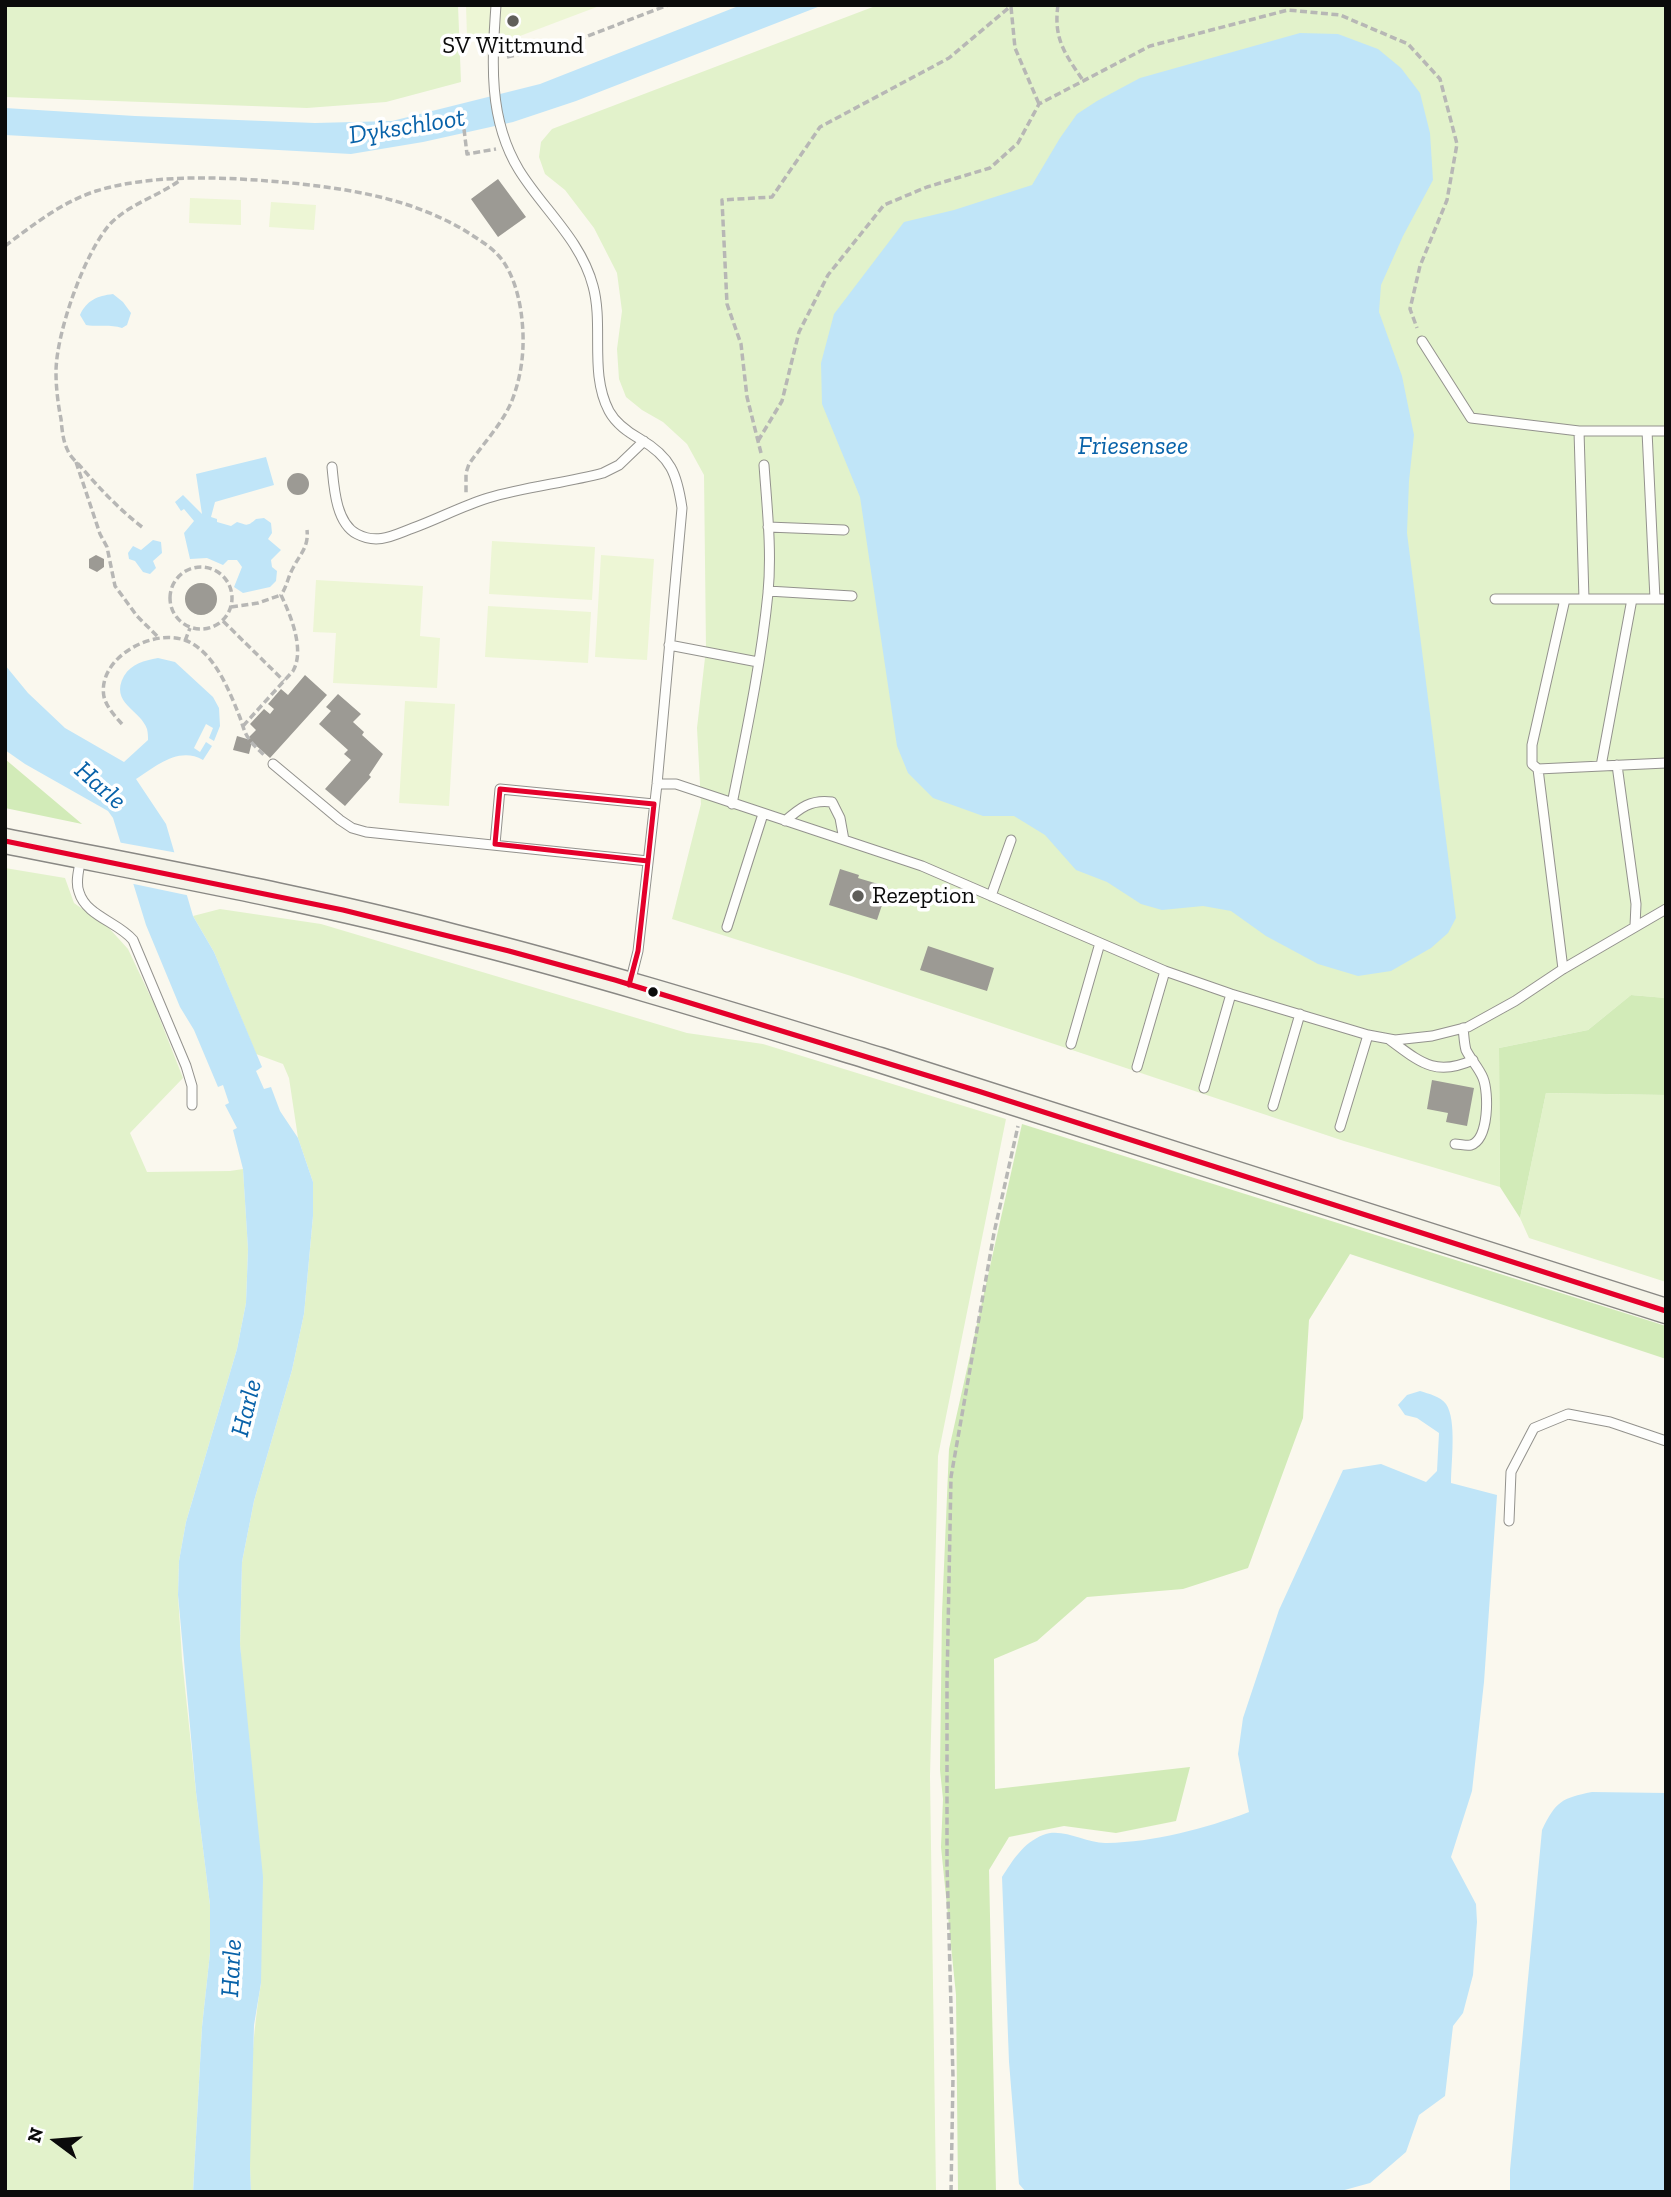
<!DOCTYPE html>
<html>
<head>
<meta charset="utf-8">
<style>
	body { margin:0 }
	#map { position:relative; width:1671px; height:2197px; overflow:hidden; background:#faf8ee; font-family:"Zilla Slab",serif }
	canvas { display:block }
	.frame { position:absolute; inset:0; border:7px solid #0b0b0b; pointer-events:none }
	.north { position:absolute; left:21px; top:2106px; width:70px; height:70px; -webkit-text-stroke:5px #fff; paint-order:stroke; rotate:286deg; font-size:19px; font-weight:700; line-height:28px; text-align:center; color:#0b0b0b }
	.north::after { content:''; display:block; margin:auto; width:24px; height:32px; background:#0b0b0b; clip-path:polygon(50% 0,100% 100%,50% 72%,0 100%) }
</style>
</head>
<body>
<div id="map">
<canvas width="1671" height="2197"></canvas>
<div class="frame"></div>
<div class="north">N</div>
</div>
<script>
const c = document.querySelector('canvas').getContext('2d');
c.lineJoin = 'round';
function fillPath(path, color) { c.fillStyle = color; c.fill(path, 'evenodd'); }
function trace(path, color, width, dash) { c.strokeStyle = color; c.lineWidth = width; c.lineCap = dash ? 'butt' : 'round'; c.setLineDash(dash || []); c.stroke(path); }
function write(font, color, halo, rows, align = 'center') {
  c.font = font + ' "Zilla Slab",serif'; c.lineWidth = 7; c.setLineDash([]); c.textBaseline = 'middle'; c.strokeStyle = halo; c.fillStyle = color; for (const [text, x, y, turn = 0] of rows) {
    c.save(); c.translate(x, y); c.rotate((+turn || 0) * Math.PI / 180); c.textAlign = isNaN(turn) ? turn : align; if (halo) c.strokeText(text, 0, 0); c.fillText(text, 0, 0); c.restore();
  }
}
const green = new Path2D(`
	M5,5H458L461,82L386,102L307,108L5,97Z
	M878,5H1666V998L1631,995L1588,1030L1499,1048L1500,1187L1344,1141L851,976L672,919L701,804L697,728L706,649L704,475L687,444L663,422L642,410L626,397L619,379L617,349L622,311L617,273L594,228L565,190L545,174L539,157L541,142L552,129Z
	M5,868L65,878L74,903L108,927L128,949L154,1004L183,1078L130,1133L147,1172L230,1171L243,1169L248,1249L246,1303L237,1349L186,1522L179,1561L178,1595L182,1659L196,1792L210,1905V1953L202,2027L193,2192H5Z
	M220,909L321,924L687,1033L763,1044L1006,1119L938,1456L930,1776L936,2192H251C248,2125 250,2048 261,1983L240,1644L242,1562L254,1501L292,1370L304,1314L313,1216V1182L298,1138L289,1078L283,1064L256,1054L214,952L193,916Z
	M1546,1093L1666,1095V1282L1529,1238L1520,1218Z`);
const forest = new Path2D(`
	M5,759L82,824L5,808Z
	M1631,995L1666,998V1095L1546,1093L1520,1218L1500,1187L1499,1048L1588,1030Z
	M1022,1124L1666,1326V1359L1350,1254L1309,1320L1303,1418L1248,1568L1183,1589L1087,1597L1037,1641L994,1659L995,1789L1190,1767L1176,1821L1116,1833L1064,1826L1009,1837L989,1870L996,2192H958L956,1995L941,1847L943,1799L940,1770L942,1613L949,1449Z`);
const pitch = new Path2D(`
	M466,5H602L512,39L467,37Z
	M190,198L241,200V225L189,223Z
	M271,202L316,205L314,230L269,227Z
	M492,541L595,547L592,600L489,594Z
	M601,555L654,559L647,660L595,657Z
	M316,580L423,586L420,636L440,638L437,688L333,683L336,633L313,632Z
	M488,606L591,612L588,663L485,657Z
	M405,701L455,704L449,806L399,803Z`);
const water = new Path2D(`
	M741,5H823L576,101L513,122L423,142L351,154L5,135V108L135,116L315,123L392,121L540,84Z
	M1300,33L1338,34L1378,49L1401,68L1420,93L1430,133L1433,180L1403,236L1381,285L1379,312L1402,376L1414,435L1409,481L1407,533L1456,918L1448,933L1431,948L1391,971L1358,976L1318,964L1266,936L1231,911L1203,906L1162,910L1141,904L1107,882L1076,870L1045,835L1014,816H983L933,798L908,773L897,746L860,497L822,404L821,363L834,314L904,222L954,210L1032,185L1060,138L1077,114L1097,101L1140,78Z
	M113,294L123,302L131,313L127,325L122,328C110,324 99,327 86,325L80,315C87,300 97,296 113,294Z
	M266,457L274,485L215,502L211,517L217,519V522L231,526L237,522C247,525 247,527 256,519L264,518L271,523L272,533L268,539L281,550L271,560L272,567L277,571L276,581L270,587L243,593L234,587L242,567L237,560H228L223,565L207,558L190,559L184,533L194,521L184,509L181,511L175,502L183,495L202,514L196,474Z
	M153,540L161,542L162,553L153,561L156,568L150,574L143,572L135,561L129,559L128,553L133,546L141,550Z
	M158,658L175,662L213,697L219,708L220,726L214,741L209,738L213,728L206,724L194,748L200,752L206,742L212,746L203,760C179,746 156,766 136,779L166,824L193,916L214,952L262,1067L256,1071L264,1089L271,1087L280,1111L298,1138L313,1182V1216L304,1314L292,1370L254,1501L242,1562L240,1644L263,1877L261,1983L254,2025L250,2166L251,2192H193L202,2027L210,1953V1905L196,1792L178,1595L179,1561L186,1522L237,1349L246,1303L248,1249L243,1169L233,1130L237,1128L225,1105L229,1103L223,1085L218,1087L194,1030L180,1007L146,925L113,818L108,811L25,764L5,750V665L28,693L65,728L124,762L148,740C148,737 148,733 147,729C141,710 109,703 124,676C132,663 144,661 158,658Z
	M1420,1391C1429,1394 1440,1396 1446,1404C1457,1420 1451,1463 1451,1483L1497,1495L1484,1682L1472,1791L1451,1857L1476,1904L1477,1922L1473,1975L1463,2013L1453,2026L1445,2096L1419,2115L1406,2152L1370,2183L1341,2191L1026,2192L1019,2184L1009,2062L1002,1877C1013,1860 1023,1843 1043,1835C1063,1827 1086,1844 1107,1843C1154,1842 1204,1829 1249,1812L1238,1754L1243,1718L1279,1610L1343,1470L1381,1464L1426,1482L1437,1471L1439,1433L1417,1418L1405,1415L1398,1405L1407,1395Z
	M1592,1792L1666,1793V2192H1510V2170L1542,1830C1556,1801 1562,1798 1592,1792Z`);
const pier = new Path2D(`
	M117,842L178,853L191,896L129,883Z`);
const building = new Path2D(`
	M498,179L526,217L498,237L471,199Z
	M287 484a11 11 0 1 1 22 0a11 11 0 1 1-22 0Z
	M96,555L104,559V567L97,572L89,568V559Z
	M185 599a16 16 0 1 1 32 0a16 16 0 1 1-32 0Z
	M305,675L327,695L270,758L252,742L249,754L233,750L237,736L247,739L256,730L250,724L264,709L270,714L274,709L268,704L281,689L288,695Z
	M338,694L361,714L353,722L364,732L362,735L383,754L369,775L371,777L345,806L325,789L351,760L344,754L348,750L319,724L331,711L326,707Z
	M840,869L859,875L858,878L888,887L877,920L829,905Z
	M928,946L994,968L987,991L920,970Z
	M1432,1080L1474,1088L1467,1126L1446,1122L1448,1113L1427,1109Z`);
const path = new Path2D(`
	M1058,5C1053,40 1066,55 1084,82
	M1011,7L1015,48L1039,104
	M507,57L567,44L668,5
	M464,129L467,154L496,149
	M5,246C33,225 62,202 96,191C155,173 230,177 291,183C352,189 411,199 464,230C476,238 489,245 498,255C513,271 520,299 522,320C525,348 522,376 511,403C501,425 483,444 469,464L466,473V494
	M758,441L782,401L799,332L828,275L884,205L927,187L990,168L1018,143L1039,104L1150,46L1288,10L1340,15L1408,44L1440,79L1457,144L1447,200L1420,266L1410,309L1417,328
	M761,453L747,397L741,344L727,304L722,200L772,197L820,127L949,58L1012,5
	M76,462L100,534L107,547L115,586L137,616L159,638
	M142,527C120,510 100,489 81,467C77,462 70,457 68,451C63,442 62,429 61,419C58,404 56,388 56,372C56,333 85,251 111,223C130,204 158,196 179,181
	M170 598a31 31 0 1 1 62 0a31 31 0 1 1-62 0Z
	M231,607L258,603L281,595
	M223,621L284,681
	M185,641L190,628
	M122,724C115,716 107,708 104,697C96,656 160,623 193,644C216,658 229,690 239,715C242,722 244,733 249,739C253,745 259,750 264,755
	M243,726L293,671C305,650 291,616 281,595C287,586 288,577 293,568C300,554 309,547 307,530
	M951,2192L953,2077L947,1865V1683L951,1477L994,1233L1018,1126`);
const service = new Path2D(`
	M496,5C492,62 488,119 519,170C543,209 581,240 593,286C604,326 589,373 609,411C616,424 628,432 640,439C671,457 677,474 682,508L657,784L638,951L630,983
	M1422,341L1471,418L1579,431H1666
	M1579,431L1584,599
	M1647,431L1655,599
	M332,467C334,488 336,523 357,534C378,545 394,535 413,528C438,519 462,506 488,498C525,487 565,483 603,473L619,465L644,441
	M768,527L844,530
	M768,591L852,596
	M1495,599H1666
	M1565,599L1532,745V764L1538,769L1666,763
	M669,645L758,662
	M273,764L340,820L352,828L366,832L648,861
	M1617,765L1636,904L1635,926
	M1601,766L1632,599
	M1538,769L1563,969
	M657,784H676L922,866L1165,971L1231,994L1368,1035L1395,1040L1432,1036L1468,1027L1515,1001L1563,969L1666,909
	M732,804C746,734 761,664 768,593C772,551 767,507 764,465
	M785,821C800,808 811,799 832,802L840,818L844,840
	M495,844L500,789L654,804
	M81,858C79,869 75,882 79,892C86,916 118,922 133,940L186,1066L192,1086V1105
	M991,896L1011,840
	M727,927L763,814
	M1390,1040C1420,1062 1435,1077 1473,1060
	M1071,1044L1100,943
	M1137,1067L1165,971
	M1204,1088L1231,994
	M1273,1106L1300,1014
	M1340,1127L1368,1035
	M1455,1144C1460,1144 1466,1146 1471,1145C1489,1139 1489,1093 1483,1078C1479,1068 1471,1060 1466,1050C1464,1043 1464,1035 1463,1028
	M1509,1521L1511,1472L1534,1428L1568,1414L1610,1422L1666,1441`);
const secondary = new Path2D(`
	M5,841C155,871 307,898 455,937C598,973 739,1017 880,1060C1143,1142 1403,1229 1666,1311`);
const bus1 = new Path2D(`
	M500,789L654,804L648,861L495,844Z
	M5,841L343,910L509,951L615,980L978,1091L1666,1311
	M629,985L638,951L648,861`);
const markers = [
	[513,21,7,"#5f5e5a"],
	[858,896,7,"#5f5e5a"],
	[653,992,6,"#0b0b0b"]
];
const poiNames = [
	["SV Wittmund",513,46],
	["Rezeption",872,896,"left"]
];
const waterNames = [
	["Dykschloot",407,127,-9],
	["Friesensee",1133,447],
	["Harle",100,786,41],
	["Harle",247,1408,-76],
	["Harle",232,1968,-87]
];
fillPath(green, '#e2f2cb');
fillPath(forest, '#d2ebb8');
fillPath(pitch, '#edf6d5');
fillPath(water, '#c0e5f8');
fillPath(pier, '#faf8ee');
fillPath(building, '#9c9a94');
trace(service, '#93928d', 11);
trace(secondary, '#898884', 27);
trace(path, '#b7b7b5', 3.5, [7, 3.5]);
trace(service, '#fefefc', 9);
trace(secondary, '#f4f3e8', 24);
trace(bus1, '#e4002b', 5);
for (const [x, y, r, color] of markers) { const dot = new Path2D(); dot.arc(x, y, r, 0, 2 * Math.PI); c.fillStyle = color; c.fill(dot); trace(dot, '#fff', 2.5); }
write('24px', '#0b0b0b', '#fff', poiNames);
write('italic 26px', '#0862a9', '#fff', waterNames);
</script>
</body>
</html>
